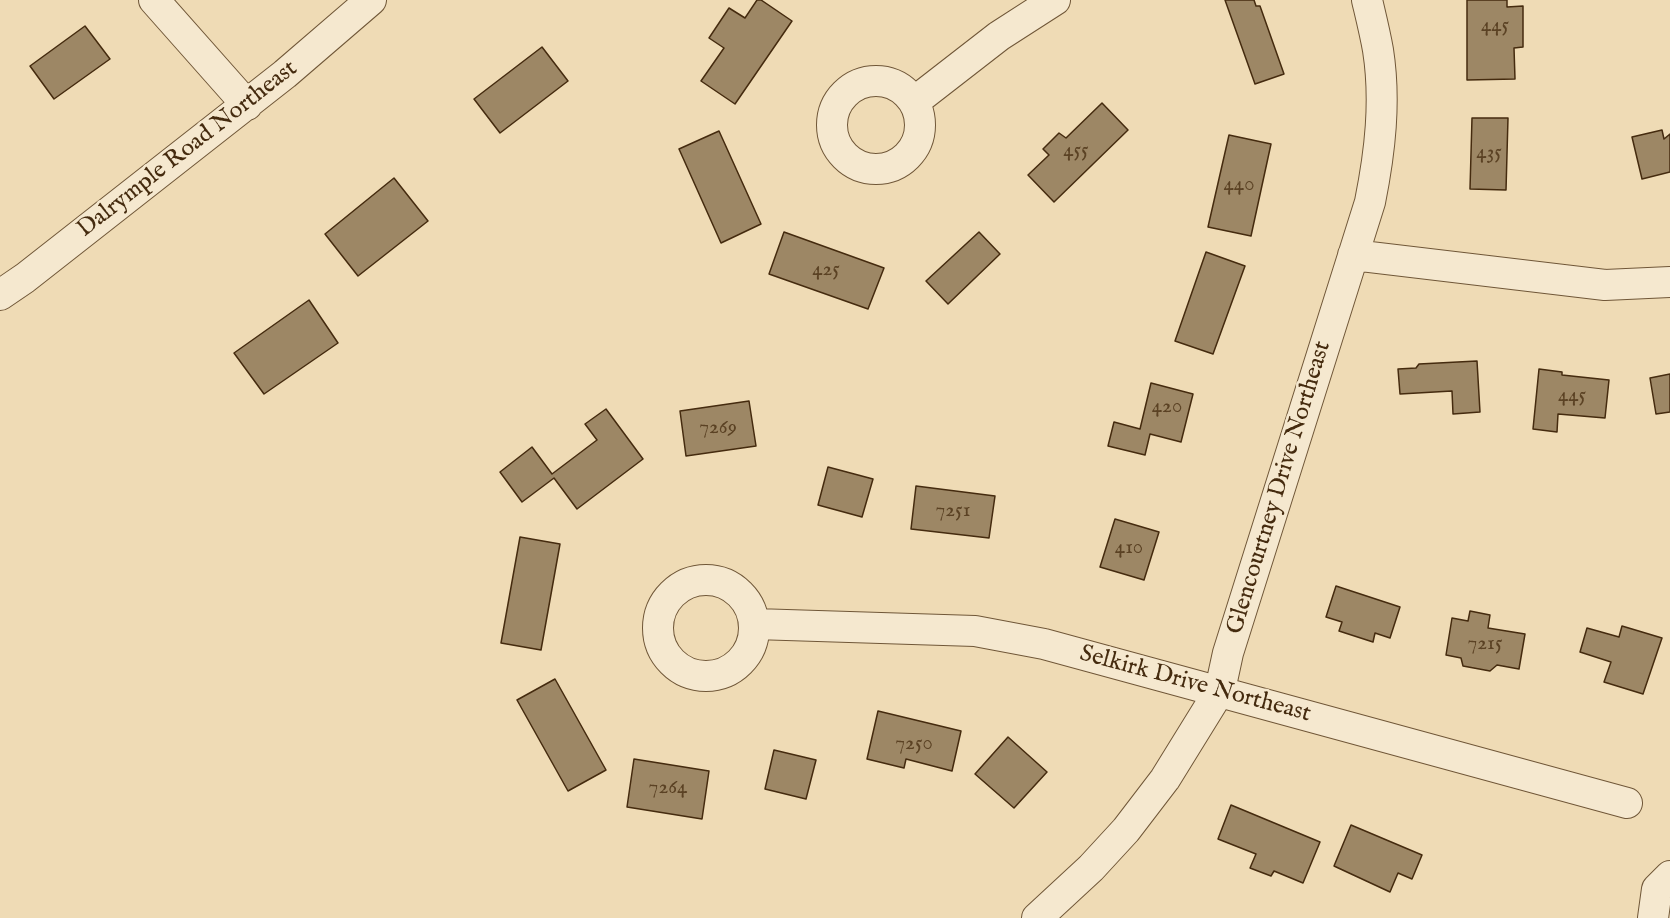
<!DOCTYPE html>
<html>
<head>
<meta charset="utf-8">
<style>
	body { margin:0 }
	canvas { display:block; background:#efdbb5 }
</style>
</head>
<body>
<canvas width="1670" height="918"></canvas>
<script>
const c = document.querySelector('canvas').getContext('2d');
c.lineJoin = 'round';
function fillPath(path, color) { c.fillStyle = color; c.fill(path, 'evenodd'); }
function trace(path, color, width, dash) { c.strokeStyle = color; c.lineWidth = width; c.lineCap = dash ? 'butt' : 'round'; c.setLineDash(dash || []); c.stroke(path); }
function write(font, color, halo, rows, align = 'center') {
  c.font = font + ' "IM FELL English",serif'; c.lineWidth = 5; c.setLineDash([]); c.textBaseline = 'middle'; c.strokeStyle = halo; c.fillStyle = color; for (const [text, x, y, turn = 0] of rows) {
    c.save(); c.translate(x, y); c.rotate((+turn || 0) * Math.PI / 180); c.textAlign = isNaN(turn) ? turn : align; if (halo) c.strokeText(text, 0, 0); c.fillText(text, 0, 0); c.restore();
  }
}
const building = new Path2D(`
	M757,0H761L792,21L735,104L701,81L724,48L709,38L729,8L745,18Z
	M1225,0H1254L1256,6H1260L1284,74L1255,84Z
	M1467,0H1507V7L1523,6V47L1514,48L1515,79L1467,80Z
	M85,26L110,59L54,99L30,66Z
	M542,47L568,81L500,133L474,99Z
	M1102,103L1128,130L1054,202L1028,175L1049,155L1043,149L1059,133L1066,138Z
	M1472,118H1508L1506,190L1470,189Z
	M1662,130L1664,139L1670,134V172L1642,179L1632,137Z
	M719,131L761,224L721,243L679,149Z
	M1229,135L1271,144L1251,236L1208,227Z
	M394,178L428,221L358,276L325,234Z
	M784,232L884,268L868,309L769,274Z
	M979,232L1000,254L948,304L926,281Z
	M1206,252L1245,266L1213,354L1175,341Z
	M309,300L338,343L264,394L234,353Z
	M1477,361L1480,412L1453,414L1452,391L1400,394L1398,369L1416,368L1419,364Z
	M1539,369L1562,372V375L1609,380L1605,418L1558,414L1557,432L1533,429Z
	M1670,374V412L1656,414L1650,378Z
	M1151,383L1193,394L1181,442L1150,434L1145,455L1108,446L1114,422L1140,429Z
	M749,401L756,446L686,456L680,411Z
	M606,409L643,459L577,509L554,478L522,502L500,472L532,447L552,474L597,440L585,424Z
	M828,467L873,479L862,517L818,505Z
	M916,486L995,496L989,538L911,529Z
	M1115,519L1159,532L1144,580L1100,567Z
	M520,537L560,544L541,650L501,643Z
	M1336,586L1400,607L1390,638L1375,633L1373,642L1339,631L1342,622L1326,617Z
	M1470,611L1490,615L1488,628L1525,634L1519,669L1497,665L1490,671L1463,666L1461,658L1446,655L1452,618L1468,621Z
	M1622,626L1662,638L1643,694L1604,682L1611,662L1580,652L1587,628L1619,637Z
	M555,679L606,770L568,791L517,700Z
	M878,711L961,731L952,771L906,759L904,768L867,759Z
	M1008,737L1047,772L1014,808L975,774Z
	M774,750L816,760L806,799L765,789Z
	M634,759L709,771L702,819L627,807Z
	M1231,805L1320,842L1303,883L1274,871L1271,876L1250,868L1256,854L1218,839Z
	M1351,825L1422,855L1412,879L1398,873L1390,892L1334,866Z`);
const minor = new Path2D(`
	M154,0L247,105
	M832 125a44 44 0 1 1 88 0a44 44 0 1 1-88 0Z
	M914,102L999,36L1055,0
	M1353,255L1605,285L1670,282
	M0,295L25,278L285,74L371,0
	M658 628a48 48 0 1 1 96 0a48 48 0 1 1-96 0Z
	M755,624L975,631L1044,644L1627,803
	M1037,918L1091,868L1126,830L1165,779L1220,690L1228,653L1370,202C1380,152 1386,101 1378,50C1375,33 1371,17 1367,0
	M1653,918L1657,889L1670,876`);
const numberNames = [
	["445",1495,27],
	["455",1076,152],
	["435",1489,154],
	["440",1239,186],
	["425",826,271],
	["445",1572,397],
	["420",1167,408],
	["7269",718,429],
	["7251",953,512],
	["410",1129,549],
	["7215",1485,645],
	["7250",914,745],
	["7264",668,789]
];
const streetNames = [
	["Dalrymple Road Northeast",188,150,-38],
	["Glencourtney Drive Northeast",1280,488,-73],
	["Selkirk Drive Northeast",1195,685,15]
];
fillPath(building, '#9d8765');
trace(building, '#452b0f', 1.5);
trace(minor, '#705738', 32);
trace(minor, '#f5e8cf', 30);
write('21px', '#5b4224', null, numberNames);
write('24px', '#452b0f', '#f5e8cf', streetNames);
</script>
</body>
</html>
